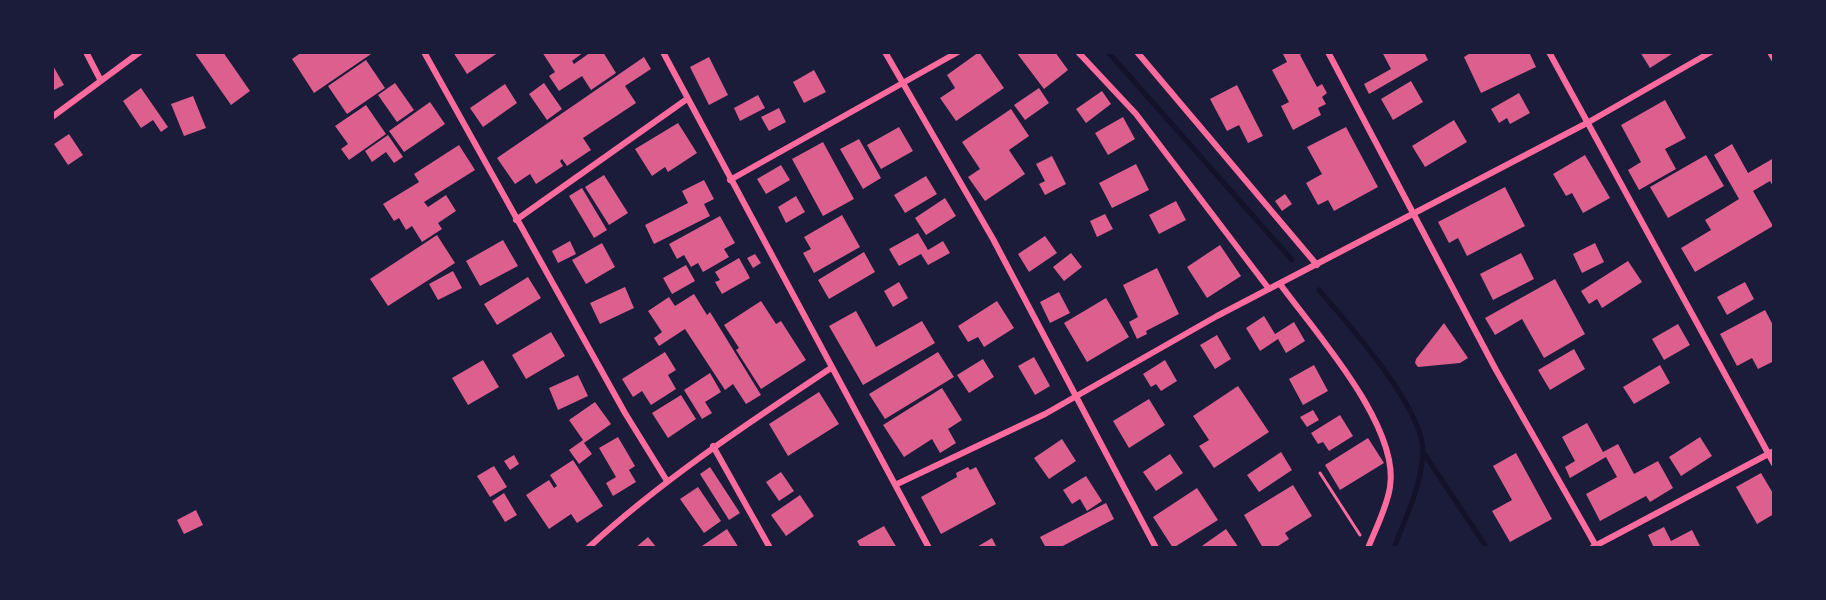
<!DOCTYPE html>
<html>
<head>
<meta charset="utf-8">
<style>
	body { margin:0 }
	#map { position:relative; width:1826px; height:600px; overflow:hidden; background:#1b1b3a; font-family:"Fira Sans",sans-serif }
	canvas { display:block }
	.frame { position:absolute; inset:0; border:54px solid #1b1b3a; pointer-events:none }
</style>
</head>
<body>
<div id="map">
<canvas width="1826" height="600"></canvas>
<div class="frame"></div>
</div>
<script>
const c = document.querySelector('canvas').getContext('2d');
c.lineJoin = 'round';
function trace(path, color, width, dash) { c.strokeStyle = color; c.lineWidth = width; c.lineCap = dash ? 'butt' : 'round'; c.setLineDash(dash || []); c.stroke(path); }
function fillPath(path, color) { c.fillStyle = color; c.fill(path, 'evenodd'); }
const stream = new Path2D(`
	M1108,52L1292,260
	M1319,290C1348,323 1423,408 1423,451C1422,484 1406,517 1394,548
	M1423,452L1487,548`);
const building = new Path2D(`
	M194,52H223L250,91L231,105Z
	M302,52H374L314,93L292,59Z
	M453,52H499L467,74Z
	M542,52H584L572,61L574,64L591,52H603L616,73L591,90L582,76L559,91L549,76L555,72Z
	M979,52L1004,88L956,121L940,98L955,88L947,75Z
	M1016,52H1055L1068,70L1044,89Z
	M1282,52H1304L1300,55L1317,87L1322,84L1327,93L1322,97L1326,104L1318,108L1321,115L1293,130L1281,106L1289,102L1272,70L1287,62Z
	M1382,52H1424L1428,60L1369,94L1364,84L1391,69Z
	M1472,52H1529L1536,67L1481,93L1464,57Z
	M1640,52H1675L1650,68Z
	M644,57L651,69L625,86L636,103L583,138L591,150L567,166L562,159L560,161L563,166L536,184L530,174L515,184L497,158Z
	M709,57L728,95L709,105L690,67Z
	M366,60L385,88L347,114L328,86Z
	M52,64L64,85L52,91Z
	M814,70L826,92L804,103L793,82Z
	M1411,81L1423,102L1393,120L1381,99Z
	M395,83L414,110L397,122L378,95Z
	M544,83L562,109L547,120L529,94Z
	M505,84L517,103L483,127L470,108Z
	M1237,85L1263,136L1248,143L1239,125L1227,131L1210,99Z
	M141,88L168,127L161,132L153,120L141,128L123,101Z
	M1039,88L1049,103L1025,120L1014,105Z
	M1102,91L1111,104L1086,123L1076,109Z
	M1519,93L1530,113L1510,124L1507,118L1499,123L1491,109Z
	M758,95L765,108L740,121L734,108Z
	M193,96L206,128L184,136L171,104Z
	M1665,100L1686,138L1665,149L1676,169L1639,190L1628,170L1641,162L1621,125Z
	M430,102L445,124L404,152L389,131Z
	M366,105L386,134L349,160L341,149L348,144L335,126Z
	M779,108L786,122L769,131L761,117Z
	M1011,109L1029,136L1009,150L1025,174L985,201L968,177L980,169L962,142Z
	M1123,117L1135,139L1108,155L1095,133Z
	M1454,120L1467,142L1425,167L1412,146Z
	M678,123L697,153L668,172L665,167L652,176L635,149Z
	M899,127L913,151L881,169L867,145Z
	M1346,127L1378,187L1334,211L1328,200L1318,205L1306,183L1322,174L1307,147Z
	M69,134L83,155L68,165L54,144Z
	M388,135L403,157L394,163L386,152L372,162L365,151Z
	M859,139L881,178L863,189L840,149Z
	M823,142L854,199L823,216L792,159Z
	M1732,144L1748,173L1774,158V188L1770,181L1753,191L1773,226L1695,272L1681,248L1711,230L1705,220L1739,199L1714,155Z
	M459,145L475,170L424,202L428,207L446,195L456,211L438,223L442,229L422,242L412,226L406,230L399,218L394,221L383,204L419,182L414,174Z
	M1585,155L1610,198L1583,213L1572,193L1566,196L1553,174Z
	M1706,155L1724,186L1668,218L1650,187Z
	M1052,156L1066,184L1045,195L1039,184L1045,181L1036,164Z
	M1136,164L1149,190L1112,208L1099,183Z
	M781,165L790,180L766,194L757,179Z
	M604,175L628,213L609,225L585,187Z
	M926,176L937,194L905,213L894,195Z
	M704,180L714,199L704,204L710,216L654,244L645,225L688,203L682,191Z
	M1505,187L1525,226L1467,256L1458,238L1449,243L1438,222Z
	M582,188L607,230L594,238L569,196Z
	M1285,194L1292,204L1282,211L1275,201Z
	M796,196L805,212L786,223L778,207Z
	M945,198L956,216L926,235L915,218Z
	M1176,201L1186,220L1159,234L1149,215Z
	M1105,214L1113,229L1097,237L1090,221Z
	M842,215L860,247L814,273L803,253L811,249L804,237Z
	M720,216L735,243L724,249L729,257L703,272L698,263L691,267L684,255L677,259L669,244Z
	M918,233L928,250L943,241L950,253L928,265L921,254L899,266L889,249Z
	M437,235L455,263L388,306L370,279Z
	M1045,236L1057,253L1029,272L1018,254Z
	M503,240L518,266L480,286L466,261Z
	M570,241L576,254L558,263L552,251Z
	M602,243L615,267L586,284L572,260Z
	M1595,243L1604,262L1582,273L1573,254Z
	M1220,245L1241,276L1207,298L1187,267Z
	M864,252L875,272L829,299L818,280Z
	M1071,253L1082,267L1064,281L1053,267Z
	M1521,253L1534,279L1493,300L1480,274Z
	M755,254L761,263L753,268L747,258Z
	M739,258L750,278L722,294L715,282L720,280L715,272Z
	M1628,261L1642,282L1602,308L1597,299L1589,304L1581,291Z
	M686,265L695,281L672,294L663,278Z
	M1157,268L1179,314L1146,331L1147,334L1137,339L1129,322L1138,317L1123,285Z
	M453,271L462,288L438,300L429,284Z
	M528,277L541,298L497,325L484,304Z
	M1555,279L1585,334L1544,358L1522,319L1495,335L1485,318Z
	M899,282L908,298L893,307L884,291Z
	M1745,282L1754,299L1727,315L1717,297Z
	M625,287L634,308L600,324L590,303Z
	M1059,292L1070,313L1050,323L1040,302Z
	M694,294L707,315L710,312L761,395L746,404L733,384L725,390L685,329L659,346L654,338L662,332L648,311L669,297L675,306Z
	M1106,298L1129,337L1087,362L1064,323Z
	M761,301L776,324L781,321L806,360L761,389L736,350L739,348L724,325Z
	M997,301L1014,328L984,347L978,337L968,342L958,326Z
	M1765,310L1774,327V361L1758,369L1752,358L1737,366L1720,334Z
	M856,311L876,347L922,321L935,343L863,385L829,326Z
	M1264,316L1275,334L1294,322L1305,341L1286,353L1278,339L1260,351L1246,328Z
	M1444,323L1468,358L1460,363L1418,367L1415,363L1416,359Z
	M1678,324L1690,345L1664,360L1652,339Z
	M551,332L565,356L526,379L512,355Z
	M1217,335L1231,359L1215,369L1200,345Z
	M1574,349L1585,369L1550,390L1538,370Z
	M665,352L676,370L668,375L676,389L651,405L642,391L633,397L622,379Z
	M938,352L954,377L885,419L869,394Z
	M1034,357L1050,386L1035,395L1018,366Z
	M983,359L994,377L969,393L957,375Z
	M483,360L499,387L468,405L452,378Z
	M1165,360L1177,381L1161,391L1156,384L1151,387L1143,374Z
	M1314,365L1328,391L1303,405L1289,379Z
	M1660,365L1670,383L1634,404L1623,387Z
	M710,373L721,392L705,402L712,413L702,419L684,390Z
	M578,375L588,396L558,410L549,388Z
	M1238,386L1269,432L1214,468L1199,446L1209,440L1193,416Z
	M942,388L962,420L948,429L956,443L940,453L932,439L904,457L883,425Z
	M819,392L839,424L788,456L769,424Z
	M681,395L696,419L668,438L652,413Z
	M1149,399L1165,425L1129,448L1113,421Z
	M595,402L611,424L584,443L592,454L579,464L569,450L583,440L569,420Z
	M1313,410L1319,420L1307,427L1300,417Z
	M1340,415L1353,436L1329,451L1323,442L1318,444L1311,433Z
	M1587,423L1603,452L1618,444L1634,474L1658,461L1673,488L1650,502L1646,496L1600,521L1586,494L1617,477L1606,457L1570,478L1565,467L1575,461L1562,437Z
	M618,437L635,466L629,470L636,482L613,496L606,483L616,477L599,448Z
	M1700,437L1712,456L1681,476L1669,457Z
	M1368,438L1384,463L1340,490L1325,465Z
	M1062,439L1076,461L1049,479L1034,458Z
	M1281,452L1292,470L1259,492L1247,475Z
	M1516,453L1552,519L1510,542L1492,511L1512,500L1493,466Z
	M1170,454L1183,473L1156,491L1143,472Z
	M514,455L519,464L510,470L504,461Z
	M573,460L603,506L577,523L571,514L549,529L526,495L549,480L554,488L557,486L550,475Z
	M494,466L507,487L490,497L477,476Z
	M710,467L740,513L729,520L700,474Z
	M968,467L970,470L976,467L996,504L941,534L921,497L957,477L956,473Z
	M781,472L794,491L779,501L766,482Z
	M1761,473L1774,495V514L1757,524L1736,487Z
	M1086,476L1102,501L1087,511L1080,499L1072,504L1063,490Z
	M1293,485L1312,516L1285,533L1289,539L1275,548H1263L1244,515Z
	M698,487L721,521L704,533L680,499Z
	M1197,488L1218,520L1173,548L1153,517Z
	M504,493L517,515L505,522L492,501Z
	M800,495L814,516L786,536L771,515Z
	M1106,503L1114,519L1059,548H1046L1040,537Z
	M196,510L203,525L184,534L177,520Z
	M884,526L897,548H861L857,541Z
	M1664,527L1671,541L1692,530L1701,548H1654L1648,535Z
	M727,529L739,548H703L702,546Z
	M1226,529L1239,548H1199Z
	M648,537L657,548H635Z
	M992,538L997,548H975Z`);
const path = new Path2D(`
	M1320,473L1360,535`);
const minor = new Path2D(`
	M86,52L101,81
	M424,52L625,413L667,481
	M663,52L929,548
	M885,52L993,239L1156,548
	M1078,52L1136,114L1269,289
	M1137,52L1317,265
	M1328,52L1496,370L1596,546
	M1549,52L1774,464
	M1770,52L1774,59
	M52,117L140,52
	M730,180L958,52
	M516,220L687,99
	M1280,284C1315,332 1400,426 1390,487C1387,507 1376,528 1368,548
	M713,446L770,548
	M895,485L1045,414L1217,316L1587,123L1711,52
	M1593,547L1774,451
	M588,548C663,479 747,424 831,368`);
trace(stream, '#12122b', 5);
fillPath(building, '#dd5f8e');
trace(path, '#ff6b9d', 3);
trace(minor, '#ff6b9d', 6);
</script>
</body>
</html>
